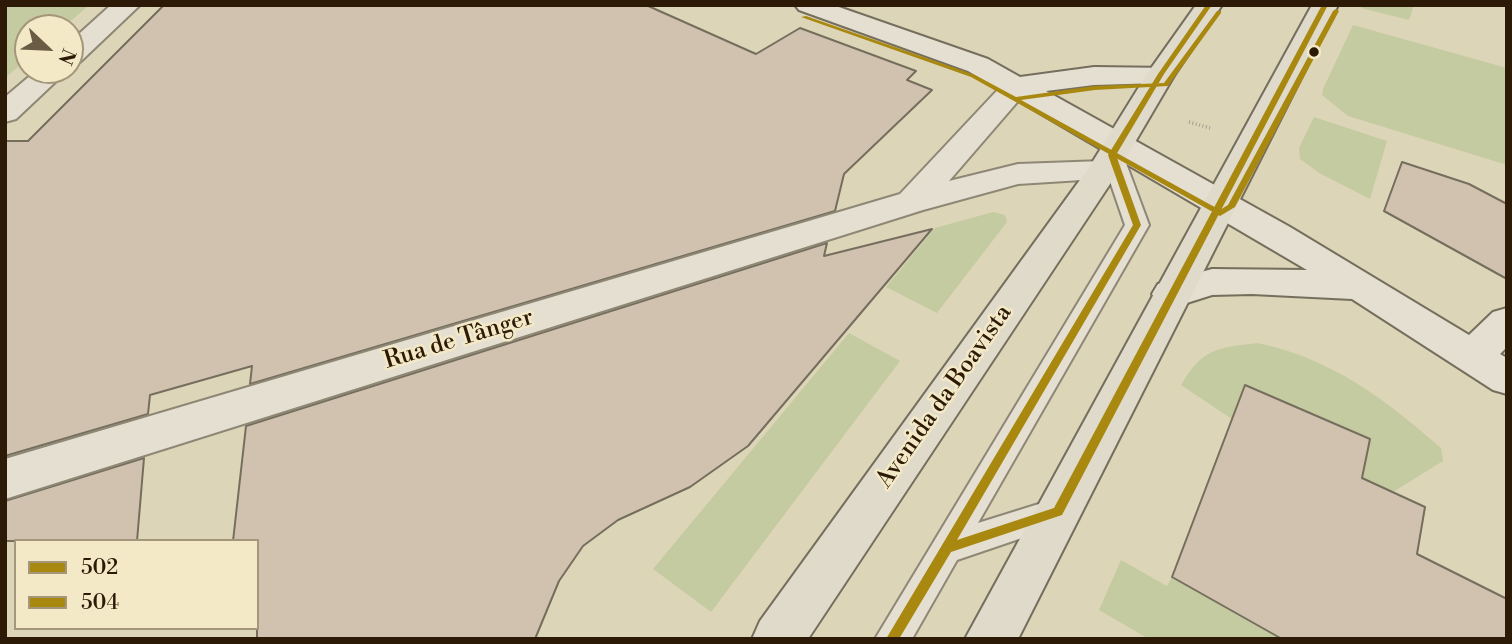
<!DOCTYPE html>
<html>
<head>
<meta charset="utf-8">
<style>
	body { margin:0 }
	#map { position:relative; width:1512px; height:644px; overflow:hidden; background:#ddd5b8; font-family:"Libre Bodoni",serif }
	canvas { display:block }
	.frame { position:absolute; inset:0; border:7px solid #2c1a07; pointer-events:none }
	.legend { position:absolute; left:14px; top:539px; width:245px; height:91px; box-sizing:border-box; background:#f3e9c7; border:2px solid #a3967a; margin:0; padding:9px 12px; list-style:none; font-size:21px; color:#2c1a07 }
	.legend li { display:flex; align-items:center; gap:14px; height:35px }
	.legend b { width:35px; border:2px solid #a3967a }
	.north { position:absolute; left:14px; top:14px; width:70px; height:70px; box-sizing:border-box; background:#f3e9c7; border:2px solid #a3967a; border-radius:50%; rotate:113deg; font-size:19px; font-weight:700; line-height:28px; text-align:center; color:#2c1a07 }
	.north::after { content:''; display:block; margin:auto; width:24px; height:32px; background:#6a5b45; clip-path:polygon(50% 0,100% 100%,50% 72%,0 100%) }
</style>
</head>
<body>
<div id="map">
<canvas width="1512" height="644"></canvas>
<div class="frame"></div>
<ul class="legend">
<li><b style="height:9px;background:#a98810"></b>502</li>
<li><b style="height:9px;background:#a98810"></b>504</li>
</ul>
<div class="north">N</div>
</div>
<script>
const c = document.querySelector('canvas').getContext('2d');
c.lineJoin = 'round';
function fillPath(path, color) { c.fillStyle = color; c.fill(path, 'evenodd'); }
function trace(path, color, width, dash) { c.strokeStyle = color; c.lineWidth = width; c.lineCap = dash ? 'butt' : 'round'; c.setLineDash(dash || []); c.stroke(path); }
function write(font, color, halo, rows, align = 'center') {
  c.font = font + ' "Libre Bodoni",serif'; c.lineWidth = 5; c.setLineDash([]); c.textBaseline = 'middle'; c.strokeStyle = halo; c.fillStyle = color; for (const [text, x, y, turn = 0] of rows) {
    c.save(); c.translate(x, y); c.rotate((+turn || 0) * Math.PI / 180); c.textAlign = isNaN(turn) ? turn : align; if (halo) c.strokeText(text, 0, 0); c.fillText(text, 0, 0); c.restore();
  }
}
const green = new Path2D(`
	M5,5H89L63,28H28V58L5,78Z
	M1363,5H1414L1409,20L1361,8Z
	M1353,25L1507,68V165L1348,116L1322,95L1323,89Z
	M1314,117L1387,141L1370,199L1319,173L1300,159L1299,148Z
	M993,212L1005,215L1007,222L937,313L886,287L935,228Z
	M849,333L900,361L711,612L653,569Z
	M1257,343C1331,358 1385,399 1441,448L1443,461L1393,492L1362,478L1370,439L1245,385L1232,419L1181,385C1203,348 1217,348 1257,343Z
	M1121,560L1167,586L1172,577L1282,639H1149L1099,610Z`);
const building = new Path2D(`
	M164,5H646L756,54L800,28L916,71L907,80L932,90L844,174L835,211L250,384L252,366L150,395L148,414L5,456V141H28Z
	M1402,162L1469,184L1507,204V279L1384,211Z
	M932,229L748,446L690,487L618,520L583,546L559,581L535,639H257V541H233L246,426L827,243L824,256Z
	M1245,385L1370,439L1362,478L1425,507L1417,554L1507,599V639H1282L1172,577Z
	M144,458L137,541H5V501Z`);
const path = new Path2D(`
	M1189,122L1210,128`);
const lane = new Path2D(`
	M1112,148L1123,155L1149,225L978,523L1058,498L1069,502L1074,512L1069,522L957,560L912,639H875L1125,225L1101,155Z`);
const street = new Path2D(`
	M111,5H140L80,62L70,64V42Z
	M37,70H68L16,119L5,122V97Z
	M1017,77L1027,80L1031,86L949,181L1018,164L1103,161L1114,164L1119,171L1114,178L1018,184L923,210L5,499V459L900,194L1007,80Z`);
const secondary = new Path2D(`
	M795,5H833L988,59L1020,77L1094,67L1171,68L1175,74L1171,80L1161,83L1094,85L1046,91L1290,227L1469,335L1493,312L1507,308V347L1500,354L1507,358V394L1493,390L1352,299L1252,294L1212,295L1171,308L1158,304L1152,294L1158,284L1212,269L1307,270L968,71L799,10Z`);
const primary = new Path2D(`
	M1196,5H1222L1175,74L1114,178L808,639H752L760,621L1090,166L1147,74Z
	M1312,5H1338L1018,639H965Z`);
const bus1 = new Path2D(`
	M1206,5H1212L1164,74L1116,155L1141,225L957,540L1054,508L1322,5H1328L1062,515L951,552L899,639H886L1133,225L1108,155L1158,74Z`);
const bus2 = new Path2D(`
	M1336,9L1339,11L1235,207L1220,216L971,77L801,17L806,16L975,75L1016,97L1095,86L1164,83L1217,11H1221V13L1168,86L1095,90L1021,100L1220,210L1228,205L1333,11Z`);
const markers = [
	[1314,52,6,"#2c1a07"]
];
const streetNames = [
	["Rua de Tânger",459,340,-17],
	["Avenida da Boavista",945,397,-55]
];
fillPath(green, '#c5cba0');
fillPath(building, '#d1c2b0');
trace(building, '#756e5d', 2);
trace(lane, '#8e8775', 4);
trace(street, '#8e8775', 4);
trace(secondary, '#756e5d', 4);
trace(primary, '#756e5d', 4);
trace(path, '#a19b8e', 3.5, [1, 2.5]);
fillPath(lane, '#e4dfd1');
fillPath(street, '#e4dfd1');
fillPath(secondary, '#e4dfd1');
fillPath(primary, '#dfdac9');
fillPath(bus1, '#a98810');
fillPath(bus2, '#a98810');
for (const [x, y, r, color] of markers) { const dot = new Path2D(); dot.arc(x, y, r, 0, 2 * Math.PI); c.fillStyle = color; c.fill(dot); trace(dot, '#f3e9c7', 2.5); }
write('24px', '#2c1a07', '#f3e9c7', streetNames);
</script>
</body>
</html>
